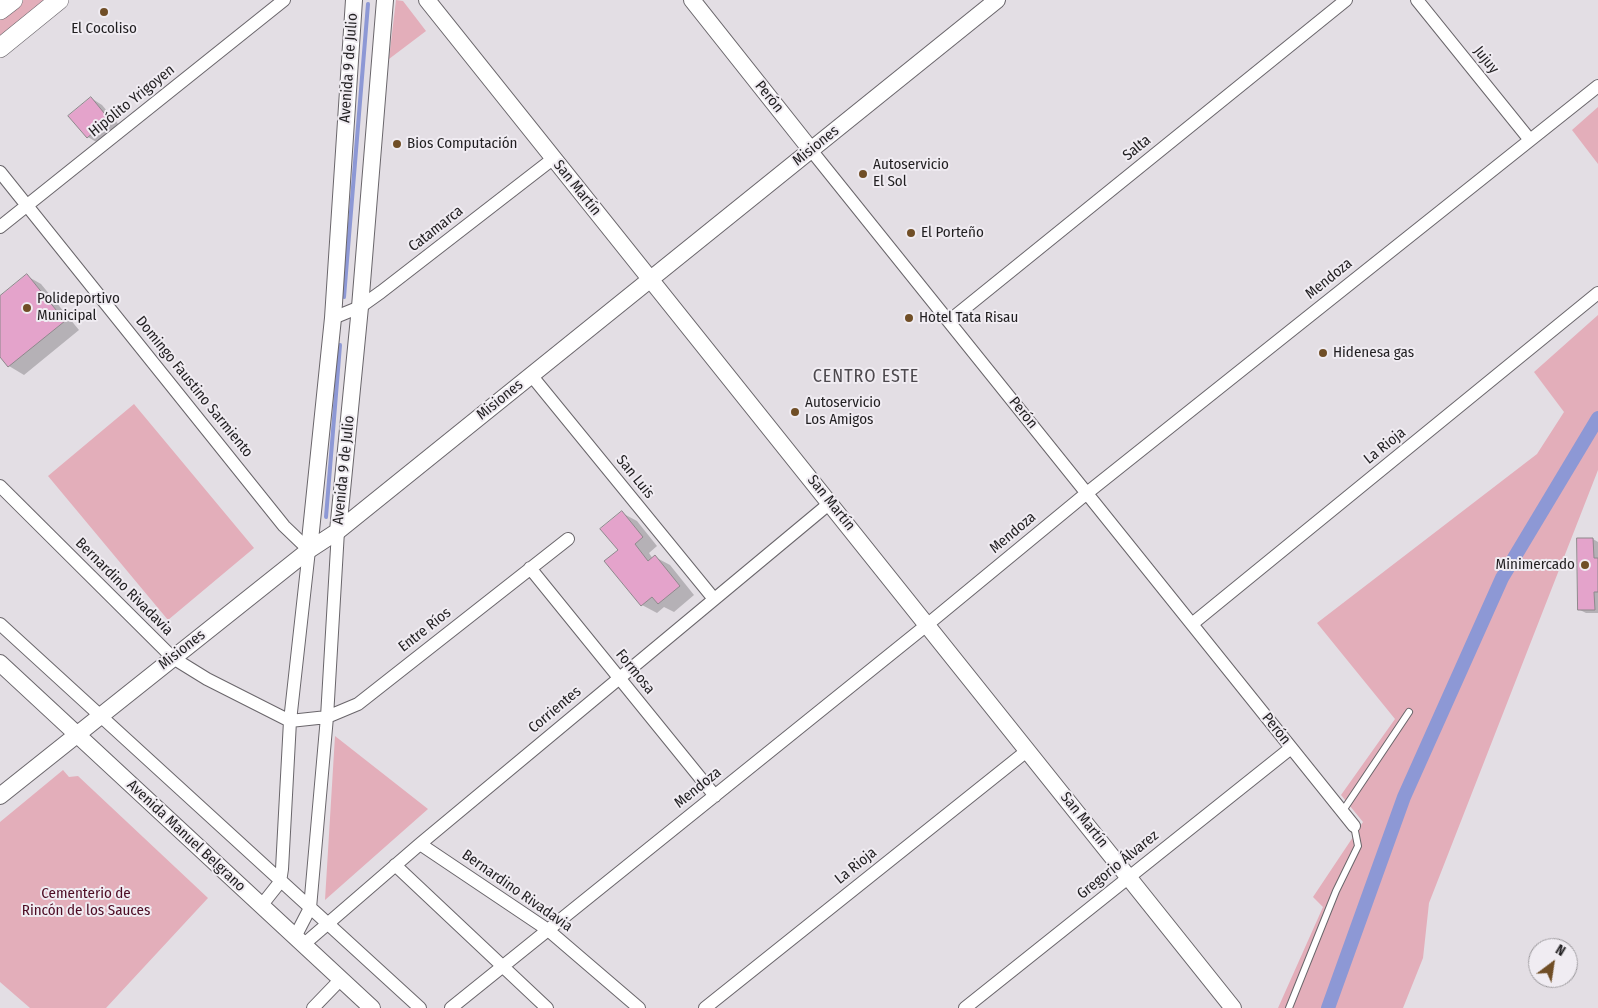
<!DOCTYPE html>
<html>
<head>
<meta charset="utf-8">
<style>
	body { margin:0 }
	#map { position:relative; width:1598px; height:1008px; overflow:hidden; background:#e3dee4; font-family:"Fira Sans Condensed",sans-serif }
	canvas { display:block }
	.north { position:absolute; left:1528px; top:938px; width:50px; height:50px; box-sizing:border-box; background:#f0ecf2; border:1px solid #9d9a9e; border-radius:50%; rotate:31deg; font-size:14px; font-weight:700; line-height:20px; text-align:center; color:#211f21 }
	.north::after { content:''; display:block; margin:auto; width:18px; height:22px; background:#704e26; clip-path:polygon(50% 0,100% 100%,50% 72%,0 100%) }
</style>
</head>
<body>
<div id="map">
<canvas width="1598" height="1008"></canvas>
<div class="north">N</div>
</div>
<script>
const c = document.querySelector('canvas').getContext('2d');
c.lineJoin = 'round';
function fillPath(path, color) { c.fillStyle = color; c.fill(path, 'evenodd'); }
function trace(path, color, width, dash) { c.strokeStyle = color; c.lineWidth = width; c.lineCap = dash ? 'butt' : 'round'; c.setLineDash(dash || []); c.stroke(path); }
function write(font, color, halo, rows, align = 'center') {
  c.font = font + ' "Fira Sans Condensed",sans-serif'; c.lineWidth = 4; c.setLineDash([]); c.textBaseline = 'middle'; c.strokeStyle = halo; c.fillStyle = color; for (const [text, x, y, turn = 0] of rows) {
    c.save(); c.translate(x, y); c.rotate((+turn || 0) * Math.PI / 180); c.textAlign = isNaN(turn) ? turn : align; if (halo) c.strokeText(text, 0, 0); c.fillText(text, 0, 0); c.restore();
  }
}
const green = new Path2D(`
	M23,0H52L0,43V19Z
	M396,0L403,1L426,31L389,59Z
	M1598,107V164L1572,130Z
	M1598,315V470L1429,903L1423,958L1403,1008H1278L1323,907L1313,897L1363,822L1341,795L1395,719L1317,623L1537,454L1564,412L1534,372Z
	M134,404L254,548L168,620L48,476Z
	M335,736L428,809L325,900Z
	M63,770L69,777L78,776L208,898L106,1008H30L0,982V822Z`);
const shadow = new Path2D(`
	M91,98L102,105L120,126L98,143L88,137Z
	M27,276L41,284L79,330L24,375L9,366L0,355V298Z
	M622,513L637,521L657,546L649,553L653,559L655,557L670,565L694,595L674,612L664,607L657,613L642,605L619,550Z
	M1593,539L1598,542V613H1586L1580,610Z`);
const stream = new Path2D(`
	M344,297L368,4
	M326,517L340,345`);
const canal = new Path2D(`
	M1328,1008L1404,797L1502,578L1598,418`);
const building = new Path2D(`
	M91,97L109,119L87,138L68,116Z
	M27,274L65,321L8,367L0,357V296Z
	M622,511L643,537L635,544L648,561L655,555L680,586L658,604L652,597L641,606L604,561L618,550L600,529Z
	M1577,538H1593L1594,558H1598V592H1594L1595,610H1578Z`);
const service = new Path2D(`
	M1342,812L1409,712
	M1289,1008L1336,891L1358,846L1354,826`);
const minor = new Path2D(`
	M1417,0L1530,140
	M811,150L1354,826
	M0,172L284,526L309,550L290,721L282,869L280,882L261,906
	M0,227L284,0
	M333,318L360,307L381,292L554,158
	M949,321L1346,0
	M531,375L714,599
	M0,486L173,658L207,679L290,721L327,717L358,704L568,539
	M530,568L715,796
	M0,624L420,1008
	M1192,624L1598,293
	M420,844L548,930L639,1008
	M395,865L547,1008
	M295,937L310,908L327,717L338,531
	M303,945L420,844L830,503
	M313,1008L341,979
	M451,1008L928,624L1087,493L1598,86
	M705,1008L1028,750
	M965,1008L1291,748`);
const tertiary = new Path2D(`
	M427,0L1233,1008
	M692,0L811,150
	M338,531L360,307L385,0
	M309,550L333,318L354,0
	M0,663L372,1008
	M0,796L309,550L338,531L997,0`);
const secondary = new Path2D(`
	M0,10L13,0
	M0,48L59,0`);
const markers = [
	[104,12,5,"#704e26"],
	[397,144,5,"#704e26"],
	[863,174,5,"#704e26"],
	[911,233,5,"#704e26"],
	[27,308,5,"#704e26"],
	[909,318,5,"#704e26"],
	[1323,353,5,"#704e26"],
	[795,412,5,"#704e26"],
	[1585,565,5,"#704e26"]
];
const poiNames = [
	["El Cocoliso",104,29,"center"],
	["Bios Computación",407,144],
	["Autoservicio",873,165],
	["El Sol",873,182],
	["El Porteño",921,233],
	["Polideportivo",37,299],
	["Municipal",37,316],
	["Hotel Tata Risau",919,318],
	["Hidenesa gas",1333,353],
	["Autoservicio",805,403],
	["Los Amigos",805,420],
	["Minimercado",1575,565,"right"]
];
const streetNames = [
	["Jujuy",1486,60,51],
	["Avenida 9 de Julio",349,68,-86],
	["Perón",769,97,51],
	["Hipólito Yrigoyen",132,101,-39],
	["Misiones",816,146,-39],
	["Salta",1137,148,-39],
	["San Martín",577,188,51],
	["Catamarca",436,229,-38],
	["Mendoza",1329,279,-39],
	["Domingo Faustino Sarmiento",194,387,51],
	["Misiones",500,400,-39],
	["Perón",1023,413,51],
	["La Rioja",1385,446,-39],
	["Avenida 9 de Julio",344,470,-84],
	["San Luis",635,477,51],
	["San Martín",831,503,51],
	["Mendoza",1013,533,-40],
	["Bernardino Rivadavia",124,587,45],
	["Entre Ríos",425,630,-38],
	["Misiones",182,650,-38],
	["Formosa",635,672,51],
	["Corrientes",555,710,-40],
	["Perón",1276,729,51],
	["Mendoza",698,788,-39],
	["San Martín",1084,820,51],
	["Avenida Manuel Belgrano",186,836,43],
	["Gregorio Álvarez",1118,865,-39],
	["La Rioja",856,866,-39],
	["Bernardino Rivadavia",517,891,35]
];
const parkNames = [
	["Cementerio de",86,894],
	["Rincón de los Sauces",86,911]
];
const quarterNames = [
	["CENTRO ESTE",866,377]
];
fillPath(green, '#e3aeba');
fillPath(shadow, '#0003');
trace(stream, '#8d98d5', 4);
trace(canal, '#8d98d5', 14);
fillPath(building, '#e4a3cb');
trace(building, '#8e888c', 1);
trace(service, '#6a666b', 8);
trace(minor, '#6a666b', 14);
trace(tertiary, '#6a666b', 18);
trace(secondary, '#6a666b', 20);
trace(service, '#fff', 6);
trace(minor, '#fff', 12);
trace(tertiary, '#fff', 16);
trace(secondary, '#fff', 19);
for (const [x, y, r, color] of markers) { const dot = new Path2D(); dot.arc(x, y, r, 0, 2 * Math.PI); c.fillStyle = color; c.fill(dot); trace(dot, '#f0ecf2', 2); }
write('15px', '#211f21', '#f0ecf2', poiNames, 'left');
write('15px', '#211f21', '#f0ecf2', streetNames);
write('15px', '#4d0c24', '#f0ecf2', parkNames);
c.letterSpacing = '1px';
write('18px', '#4c484d', '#f0ecf2', quarterNames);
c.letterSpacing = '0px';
</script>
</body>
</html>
